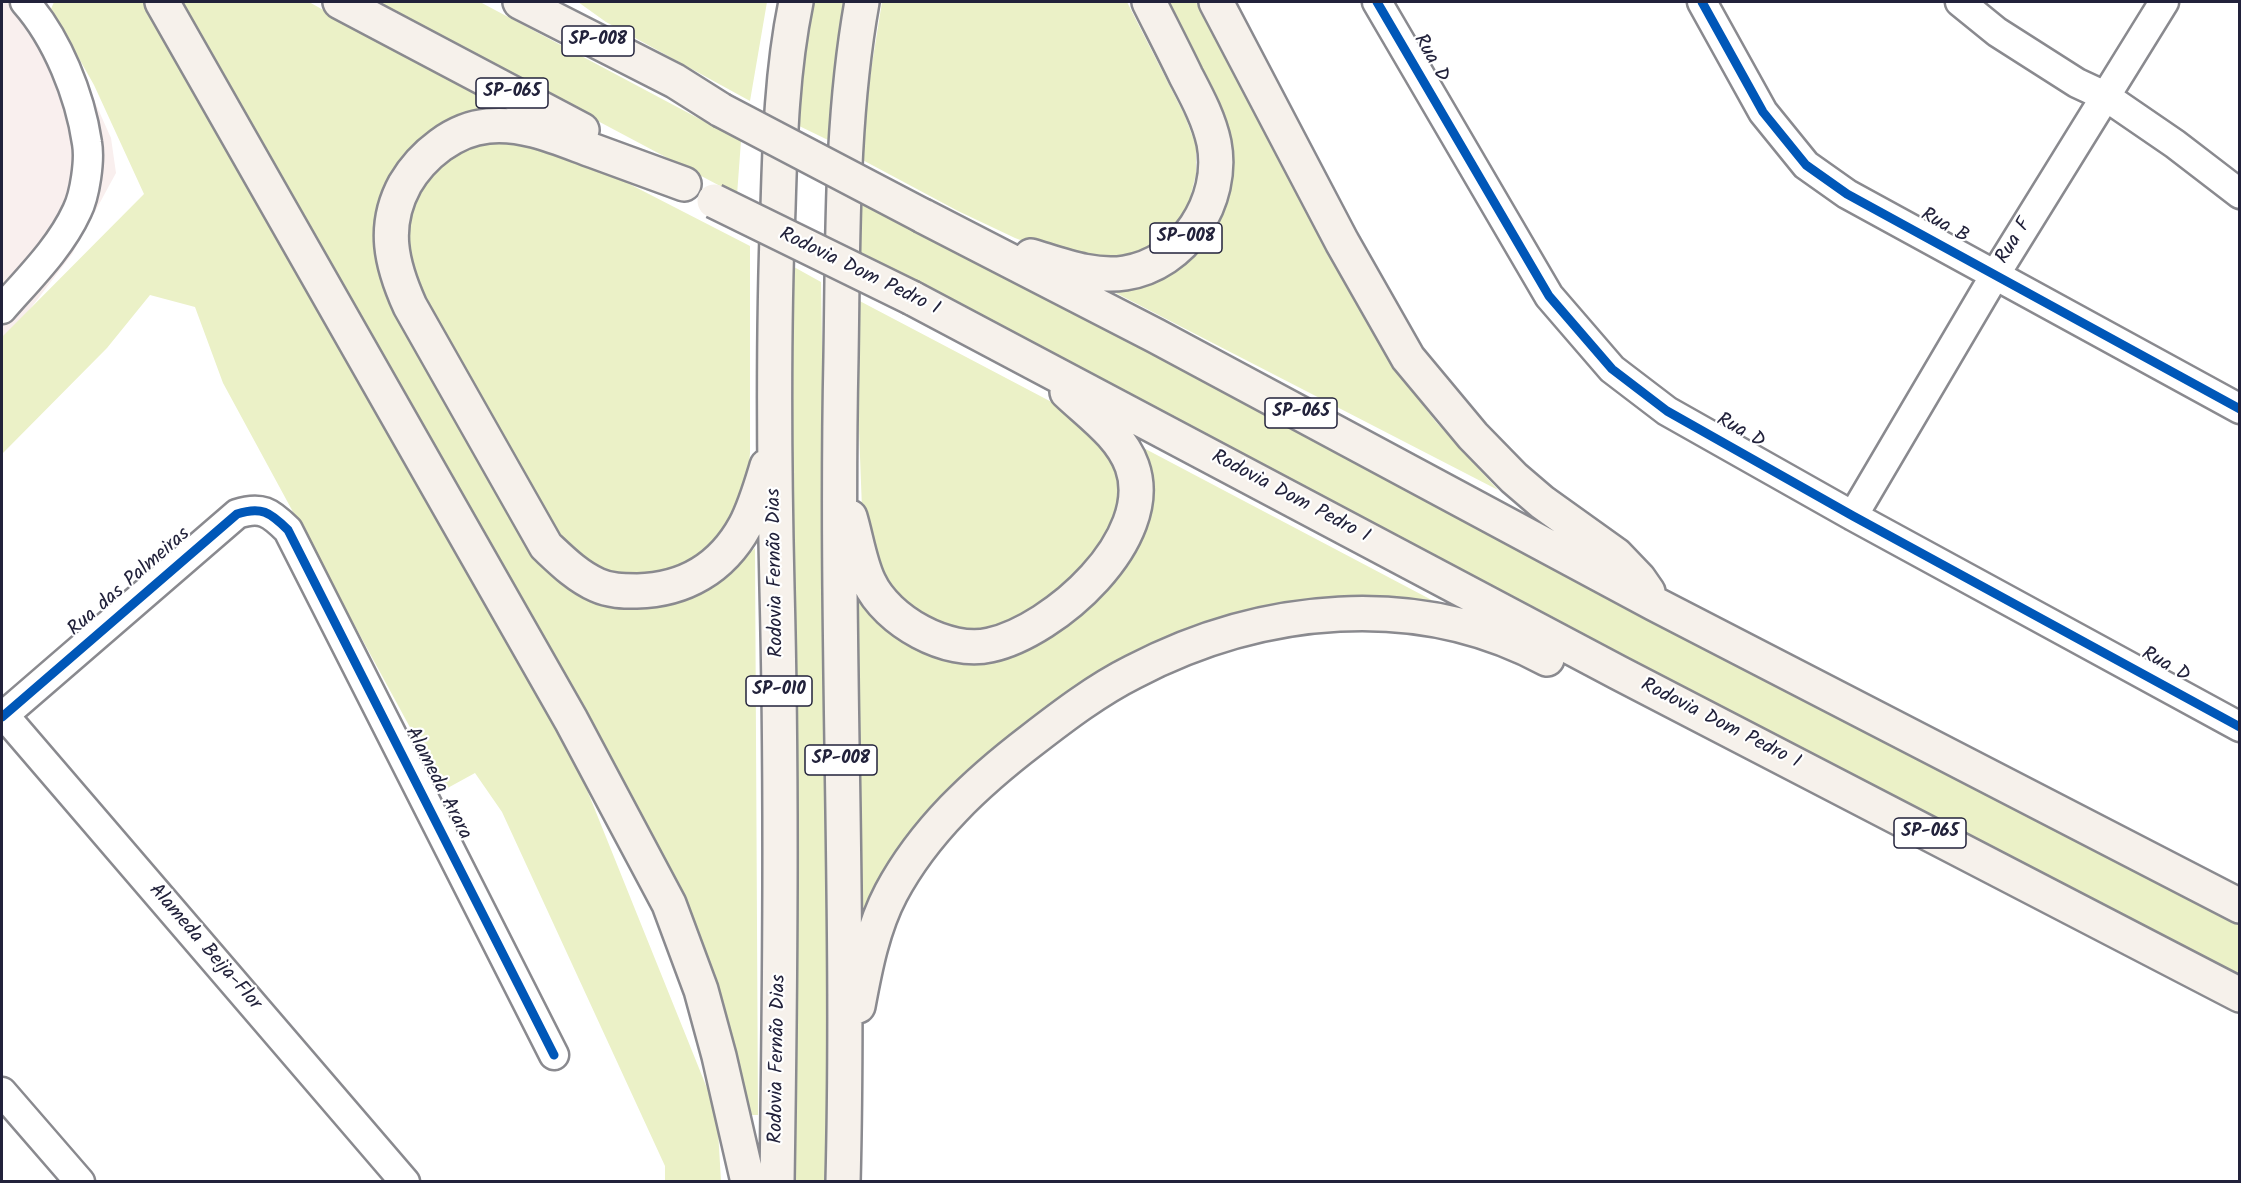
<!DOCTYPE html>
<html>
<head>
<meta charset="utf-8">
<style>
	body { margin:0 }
	#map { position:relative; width:2241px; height:1183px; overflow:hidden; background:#fff; font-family:Kalam,sans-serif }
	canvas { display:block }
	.frame { position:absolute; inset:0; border:3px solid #22223b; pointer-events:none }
</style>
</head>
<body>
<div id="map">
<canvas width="2241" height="1183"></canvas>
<div class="frame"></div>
</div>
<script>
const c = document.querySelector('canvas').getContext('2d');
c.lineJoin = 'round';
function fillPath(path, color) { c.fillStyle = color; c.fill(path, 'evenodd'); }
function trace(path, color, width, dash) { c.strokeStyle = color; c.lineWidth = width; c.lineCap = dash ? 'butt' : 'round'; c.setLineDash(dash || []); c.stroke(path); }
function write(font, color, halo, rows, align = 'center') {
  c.font = font + ' Kalam,sans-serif'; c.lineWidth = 4.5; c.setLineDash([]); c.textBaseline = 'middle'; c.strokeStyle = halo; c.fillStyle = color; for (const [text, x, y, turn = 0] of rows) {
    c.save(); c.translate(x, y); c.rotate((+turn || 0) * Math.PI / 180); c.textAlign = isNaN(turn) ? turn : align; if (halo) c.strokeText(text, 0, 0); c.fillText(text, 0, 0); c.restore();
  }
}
const built = new Path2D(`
	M2,2H38L59,22L111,138L116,173L72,254L2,346Z`);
const green = new Path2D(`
	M54,2H146L260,183L581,775L717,1113L721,1181H665V1166L502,812L475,773L444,790L223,383L195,307L150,295L107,348L2,454V337L144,194L94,85L51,9Z
	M172,2H309L503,110L463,120L378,235L531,541L658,605L690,598L720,581L755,548L758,1115H748L711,989Z
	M374,2H480L741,141L737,195Z
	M578,2H767L750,101L606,22Z
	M811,2H859V18L833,86L828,140L793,123Z
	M882,2H1127L1185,116L1196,146V174L1189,202L1175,226L1155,246L1133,259H1071L1015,238L958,211L857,157Z
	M1158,2H1196L1286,174L1374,333L1404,381L1436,422L1498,490L1110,290L1217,207Z
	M511,138L573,155L750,246V453L747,489L720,540L681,574L607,578L558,543L409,276L406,218L416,192L452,152L479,140Z
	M854,200L1466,511L2239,921V985L850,255Z
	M785,262L821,282L828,716V1182L789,1181Z
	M854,298L1063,408L1091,428L1123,471L1121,522L1060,596L998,629L969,633L917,619L877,580L862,509Z
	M1136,444L1462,616L1296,608L1035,726L860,938L854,579L947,655L1106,589L1126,567L1137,547L1144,521Z`);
const minor = new Path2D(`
	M1377,2L1549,296L1612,369L1667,411L1853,516L2240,727
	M1702,2L1763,112L1806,165L1847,194L2240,409
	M1960,2L1997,32L2077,83L2105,96L2175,144L2240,194
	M2,309C29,278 60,248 77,211C85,195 90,160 87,143C80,95 57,38 25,2
	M1853,516L1995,275L2164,2
	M4,715L405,1182
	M2,717L237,514C261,506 270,512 288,530L554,1055
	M2,1092L80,1182`);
const highway = new Path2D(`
	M162,2L571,720L669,904L701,990L719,1056L748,1182
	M340,2L582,130
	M520,2L675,81L721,110
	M1216,2L1342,242L1408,358L1473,436L1514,478L1542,502L1616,555L1639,579L1648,592
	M684,184C654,173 624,162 594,151C561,139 525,122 488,126C454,129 422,155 405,184C382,226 391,264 410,306L546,546C562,561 577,576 597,585C610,591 623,591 637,591C684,590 722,568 745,526C755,507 761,486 767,466
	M923,216L1156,336L1655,604L2240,906
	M1031,256C1061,265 1094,278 1125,273C1184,264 1225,201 1214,143C1209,119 1197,97 1186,76C1174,51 1161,26 1149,2
	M912,298L1619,673L2240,995
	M850,517C856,537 860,564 869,582C887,621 948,655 990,645C1054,631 1158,539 1132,466C1121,435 1090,414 1067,392
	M858,1006C865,968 873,927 891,893C924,831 977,782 1032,740C1063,716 1097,690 1133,672C1261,605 1417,589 1547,659
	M777,1182C780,984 782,786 777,588C774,461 773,335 778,208C780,139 782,70 796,2
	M843,1182C850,907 835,632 841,357C843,238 841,119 862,2`);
const highwayBridge = new Path2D(`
	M721,110L923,216
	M714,201L912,298`);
const cycleway = new Path2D(`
	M1377,2L1549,296L1612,369L1667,411L1853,516L2240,727
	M1702,2L1763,112L1806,165L1847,194L2240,409
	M2,717L237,514C261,506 270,512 288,530L554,1055`);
const shields = [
	[598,41,72],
	[512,93,72],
	[1186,238,72],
	[1301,413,72],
	[779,691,66],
	[841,760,72],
	[1930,833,72]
];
const shieldNames = [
	["SP-008",598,41],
	["SP-065",512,93],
	["SP-008",1186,238],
	["SP-065",1301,413],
	["SP-010",779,691],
	["SP-008",841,760],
	["SP-065",1930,833]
];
const streetNames = [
	["Rua D",1430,59,60],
	["Rua B",1944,227,29],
	["Rua F",2015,242,-58],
	["Rodovia Dom Pedro I",859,273,26],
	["Rua D",1740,432,29],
	["Rodovia Dom Pedro I",1290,498,28],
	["Rodovia Fernão Dias",777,573,-91],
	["Rua das Palmeiras",130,583,-41],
	["Rua D",2165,666,29],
	["Rodovia Dom Pedro I",1720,725,27],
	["Alameda Arara",437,784,63],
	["Alameda Beija-Flor",204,948,49],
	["Rodovia Fernão Dias",779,1059,-89]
];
fillPath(built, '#f9efee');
fillPath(green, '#ebf1c7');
trace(minor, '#8a8a8f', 33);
trace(highway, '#8a8a8f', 38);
trace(minor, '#fff', 28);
trace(highway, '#f6f1eb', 33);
trace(highwayBridge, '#8a8a8f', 38, []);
trace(highwayBridge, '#f6f1eb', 33);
trace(cycleway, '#0057b8', 9);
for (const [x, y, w] of shields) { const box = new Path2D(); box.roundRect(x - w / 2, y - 15, w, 30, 4.5); c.fillStyle = '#fff'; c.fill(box); trace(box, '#22223b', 1.5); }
write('bold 18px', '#22223b', null, shieldNames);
write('20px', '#22223b', '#fff', streetNames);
</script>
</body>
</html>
